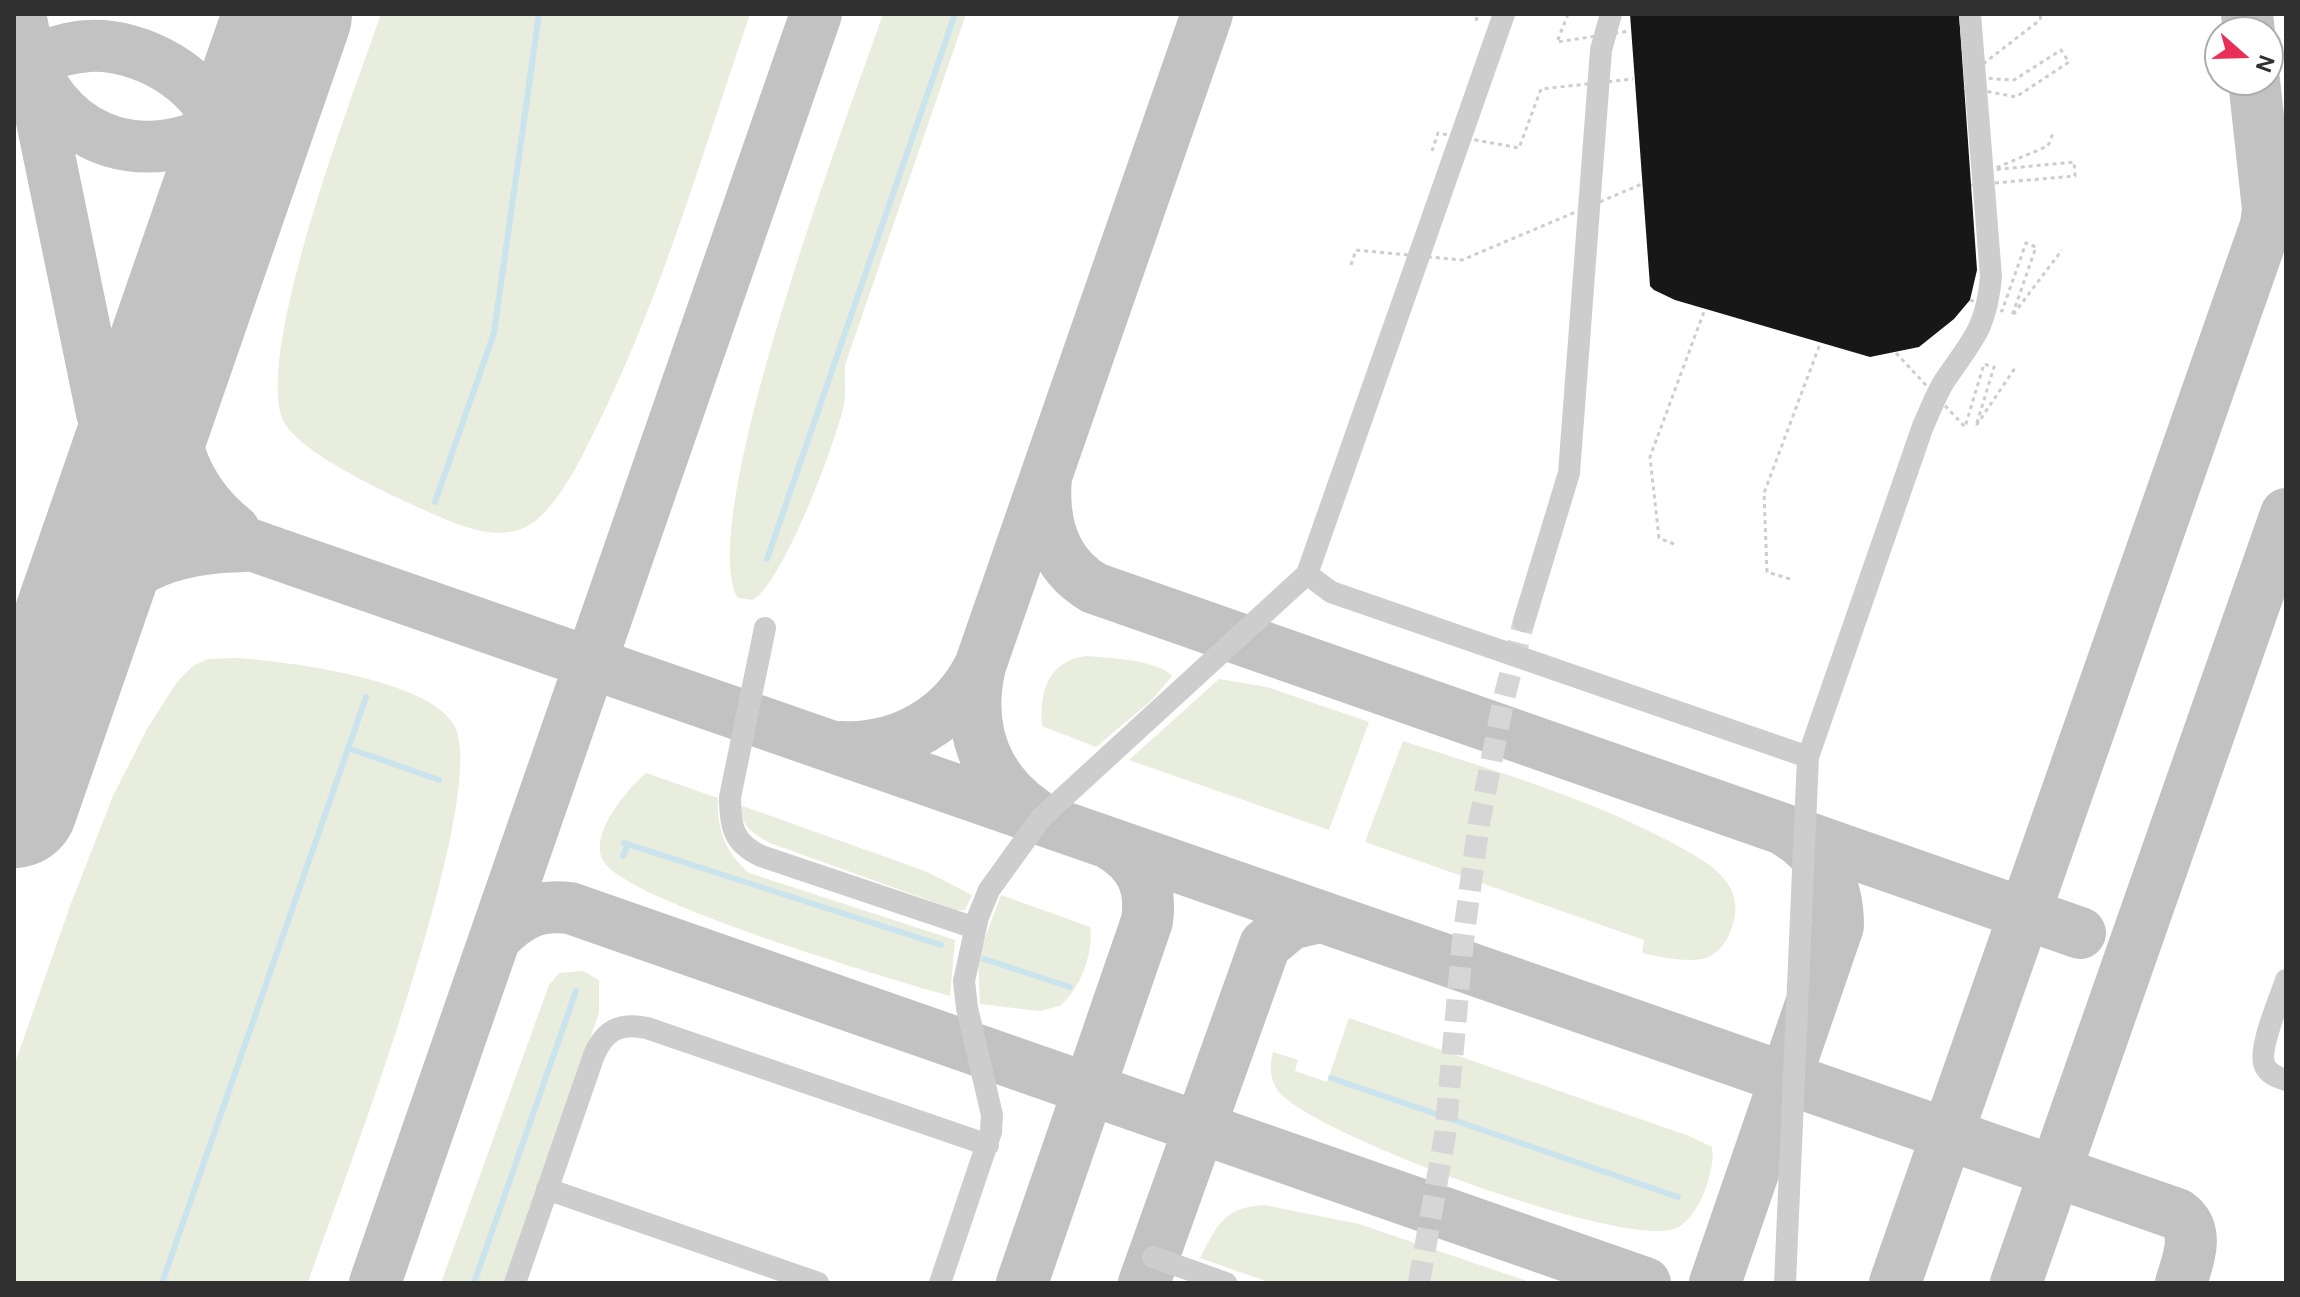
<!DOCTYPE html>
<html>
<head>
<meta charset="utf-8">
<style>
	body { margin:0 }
	#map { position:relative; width:2300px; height:1297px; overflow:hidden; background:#fff; font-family:"DM Sans",sans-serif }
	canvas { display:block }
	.frame { position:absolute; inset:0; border:16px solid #303030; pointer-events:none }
	.north { position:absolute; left:2204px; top:16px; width:80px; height:80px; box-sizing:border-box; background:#fff; border:2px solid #acacac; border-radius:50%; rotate:110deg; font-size:22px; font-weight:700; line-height:32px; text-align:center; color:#303030 }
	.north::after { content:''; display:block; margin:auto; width:28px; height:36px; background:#ea2f57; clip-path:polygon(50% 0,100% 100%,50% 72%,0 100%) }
</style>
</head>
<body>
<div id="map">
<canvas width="2300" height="1297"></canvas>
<div class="frame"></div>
<div class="north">N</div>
</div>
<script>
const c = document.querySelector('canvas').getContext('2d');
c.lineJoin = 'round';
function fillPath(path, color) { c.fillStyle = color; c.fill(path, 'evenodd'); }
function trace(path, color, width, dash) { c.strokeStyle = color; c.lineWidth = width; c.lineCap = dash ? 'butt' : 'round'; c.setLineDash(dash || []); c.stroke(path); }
const green = new Path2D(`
	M381,14H750C703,151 662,295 598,424C582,456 566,491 541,516C507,549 461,526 424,510C391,495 294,451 282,418C257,343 353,95 381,14Z
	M883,14H966L845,365C844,380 847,394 843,409C834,446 784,581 753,600L738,598C694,519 849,113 883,14Z
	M1087,656C1107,658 1160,660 1172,676L1152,700L1096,747L1042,726C1039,691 1049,660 1087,656Z
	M239,658C289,662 428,679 454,725C493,795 339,1194 308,1283H14V1066L70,906L113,796L147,729L177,682L193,666L208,659Z
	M1219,679L1267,687L1369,722L1329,830L1129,760Z
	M1403,741C1499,772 1599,801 1687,851C1723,871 1749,894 1728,937C1722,948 1715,956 1702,959C1681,962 1662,957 1642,953L1644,940L1365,842Z
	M646,773L718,798C716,829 726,853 749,873L955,940L950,996C893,980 629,902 604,862C587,835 628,789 646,773Z
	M740,805L925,871L972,895L965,910H956L770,843C753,833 741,827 740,805Z
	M1001,895L1090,927C1094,953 1080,989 1060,1006L1039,1011L980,1004L978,957Z
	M583,971L599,980V1013L504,1283H441L549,985L559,973Z
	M1349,1018L1689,1136L1712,1147C1716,1170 1699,1217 1677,1228C1628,1251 1316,1136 1279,1092C1270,1081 1269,1066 1273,1052L1298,1060L1295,1071L1327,1082Z
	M1264,1205L1359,1224L1533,1283H1271L1200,1258C1218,1224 1223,1208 1264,1205Z`);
const stream = new Path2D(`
	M435,502L494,333L539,14
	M767,559L955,14
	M348,748L439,780
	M624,843L941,945
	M623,856L628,844
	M984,959L1070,987
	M1331,1078L1678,1197
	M162,1283L366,697
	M474,1283L576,991`);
const taxiway = new Path2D(`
	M20,14L102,413C135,500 177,518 260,548L2177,1214C2201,1231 2188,1260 2181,1283
	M2247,14L2249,32
	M227,191C226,171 226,150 220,130C206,79 140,43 89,46C68,47 50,54 30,61C67,148 147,168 227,124L263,85
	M169,359C167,427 178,486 234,530
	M106,436L112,522
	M1046,477C1042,521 1053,564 1094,588L2080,933
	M73,634C119,568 166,547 246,546
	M980,666L1207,14
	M841,747C901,750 953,719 980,666C966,727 983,778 1035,814
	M495,938C518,914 537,904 570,908L1645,1283
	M375,1283L816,14
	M1022,1283L1147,921C1152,886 1141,863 1112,845
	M1144,1283L1265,945L1290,924L1320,917
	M1715,1283L1838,926C1838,888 1823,853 1789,833
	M1895,1283L2266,225L2268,209L2254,80
	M2016,1283L2286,514`);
const runway = new Path2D(`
	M14,804L288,14`);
const building = new Path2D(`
	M1630,14H1959L1977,270L1970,300L1954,319L1919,347L1870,357L1675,300L1654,290L1650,286Z`);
const minorTunnel = new Path2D(`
	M1419,1283L1445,1135L1463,940L1479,823L1504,698L1524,621`);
const path = new Path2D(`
	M1476,21L1478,14
	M1674,544L1659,538L1650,457L1705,309
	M1790,579L1767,572L1764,493L1820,344`);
const minor = new Path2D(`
	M1307,574L1331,592L1808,757
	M1524,621L1569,473L1601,50L1611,14
	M765,628L730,797C730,826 733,843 761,856L975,928
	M2286,980C2280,999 2257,1050 2265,1066C2269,1075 2278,1077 2286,1080
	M547,1189L818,1283
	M1153,1257L1226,1283
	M515,1283L594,1055C605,1030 620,1022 647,1028L988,1145
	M940,1283L991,1132L992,1115L967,1008L964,981L978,917L989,890L1041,818L1307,574L1504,14
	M1785,1283L1808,757L1923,426C1930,411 1936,394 1945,380C1973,339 1986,329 1991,277L1970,14`);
const pathBridge = new Path2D(`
	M1568,14L1557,42L1630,31
	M1964,87L2016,97L2069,62L2061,50L2014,80L1983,78V64L2040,20L2041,14
	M1432,151L1438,133L1519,148L1541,89L1633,79
	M1971,185L2075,176L2074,162L1991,170L2048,146L2054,131
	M1351,265L1356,250L1462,260L1642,184
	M1970,300L2002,311L2026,243L2036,247L2012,316L2062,250
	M1896,353L1965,427L1984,364L1994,367L1976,426L2015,368`);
fillPath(green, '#e8edde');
trace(stream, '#cae4ed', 6);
trace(taxiway, '#c2c2c2', 52);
trace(runway, '#c2c2c2', 128);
fillPath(building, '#171717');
trace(minorTunnel, '#d6d6d6', 22, [22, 11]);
trace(path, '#cdcdcd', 3, [4, 4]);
trace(minor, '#cdcdcd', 22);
trace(pathBridge, '#cdcdcd', 3, [4, 4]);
</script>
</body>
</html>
